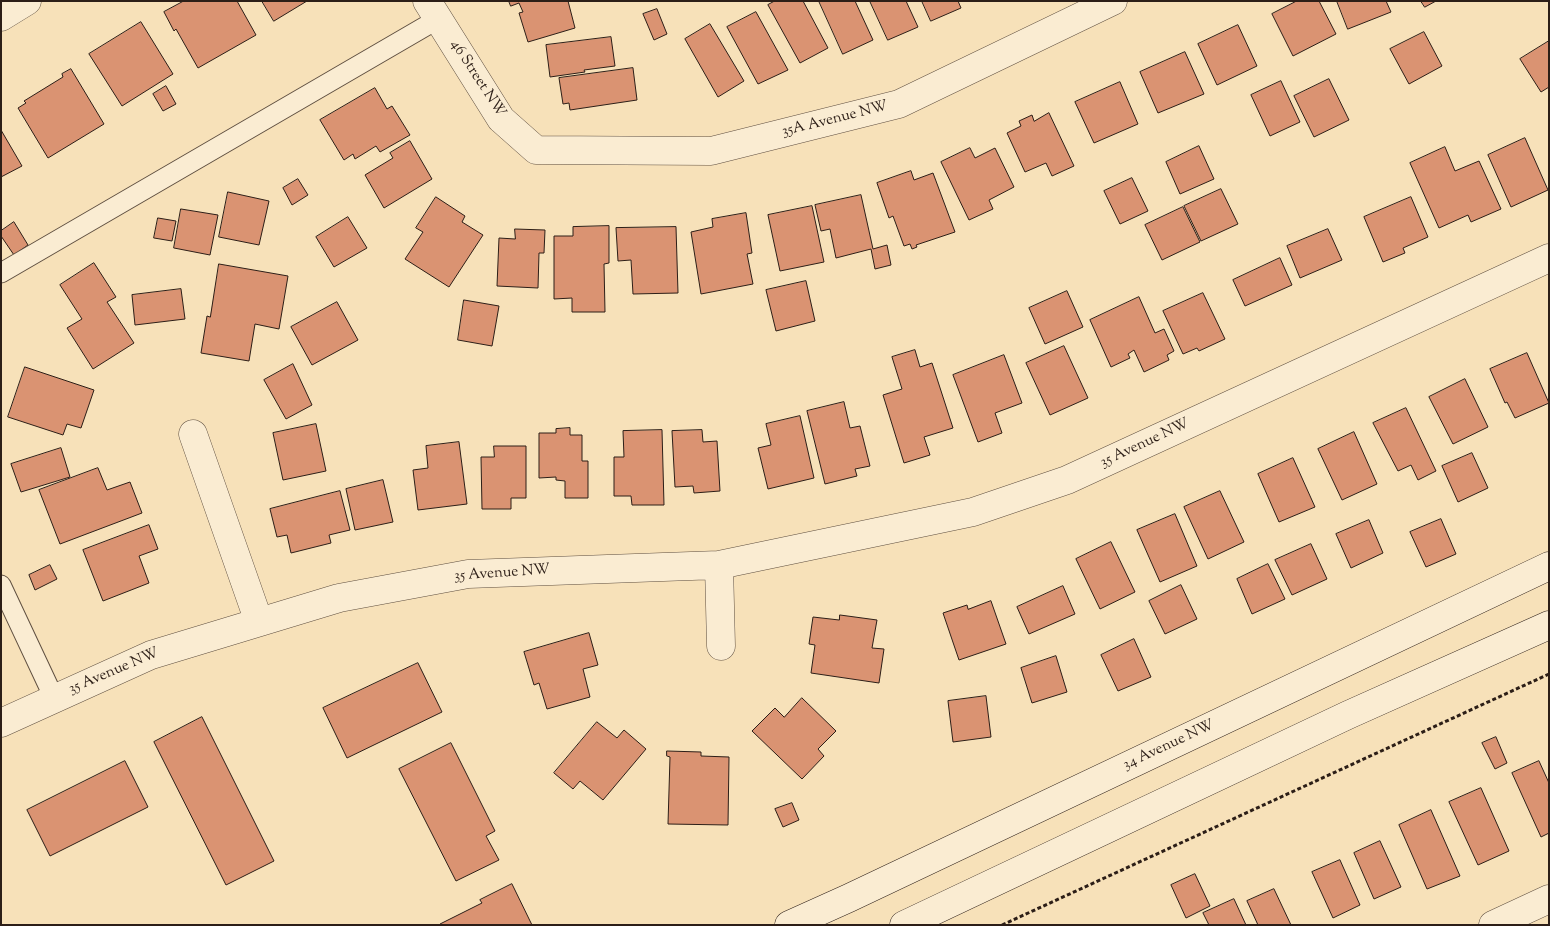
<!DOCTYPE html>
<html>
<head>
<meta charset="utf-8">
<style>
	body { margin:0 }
	#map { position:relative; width:1550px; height:926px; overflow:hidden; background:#f7e1b9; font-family:"Sorts Mill Goudy",serif }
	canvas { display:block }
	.frame { position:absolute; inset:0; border:2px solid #2c1e17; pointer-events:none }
</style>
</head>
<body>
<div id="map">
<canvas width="1550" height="926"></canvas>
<div class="frame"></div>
</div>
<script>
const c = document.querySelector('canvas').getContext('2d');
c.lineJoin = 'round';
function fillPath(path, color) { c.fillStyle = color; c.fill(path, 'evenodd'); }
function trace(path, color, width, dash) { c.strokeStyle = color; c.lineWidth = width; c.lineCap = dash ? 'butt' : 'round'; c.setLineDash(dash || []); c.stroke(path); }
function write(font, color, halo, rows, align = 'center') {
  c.font = font + ' "Sorts Mill Goudy",serif'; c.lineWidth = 5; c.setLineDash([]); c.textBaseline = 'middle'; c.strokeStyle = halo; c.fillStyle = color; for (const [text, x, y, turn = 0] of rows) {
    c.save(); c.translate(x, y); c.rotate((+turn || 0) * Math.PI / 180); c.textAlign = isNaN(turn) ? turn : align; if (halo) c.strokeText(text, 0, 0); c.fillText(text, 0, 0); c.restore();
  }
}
const building = new Path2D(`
	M184,1H237L256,35L198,68L176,29L174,31L164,12Z
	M262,1H307L274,21Z
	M509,1H568L575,28L528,42L519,13L523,12L519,3L511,6Z
	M775,1H803L828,48L800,63L768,5Z
	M819,1H855L873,40L843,54Z
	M870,1H906L918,27L888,40Z
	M922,1H958L961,8L931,21Z
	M1297,1H1319L1336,34L1293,56L1272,14Z
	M1337,1H1386L1391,12L1348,29Z
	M1421,1H1436L1425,7Z
	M657,9L667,34L654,40L643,14Z
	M756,12L788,70L758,84L727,27Z
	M141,22L173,74L122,106L89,54Z
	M710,24L744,81L718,97L685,39Z
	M1238,25L1257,66L1217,85L1198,44Z
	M1424,32L1442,66L1409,84L1390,49Z
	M611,37L615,66L584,70L585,72L550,77L546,45Z
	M1549,41V87L1541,92L1520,59Z
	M1185,52L1204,94L1158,113L1140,72Z
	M633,68L637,100L570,110L569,103L563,104L559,78Z
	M71,69L104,124L48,158L18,108L26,103L24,101L63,77L62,74Z
	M1329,79L1349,120L1314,137L1294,96Z
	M1281,81L1300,122L1270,136L1251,95Z
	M1120,82L1138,124L1094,143L1075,102Z
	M166,86L176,104L163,111L153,94Z
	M375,88L387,109L392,106L410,135L380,152L376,146L355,159L353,154L344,160L320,120Z
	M1049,113L1074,166L1052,176L1046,163L1025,172L1007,133L1021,126L1019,121L1032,115L1034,121Z
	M1,130L22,166L1,177Z
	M1525,138L1548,190L1511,207L1488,155Z
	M410,141L432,179L384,208L365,175L393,158L390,153Z
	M1199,146L1214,179L1180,194L1166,162Z
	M1445,147L1455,171L1479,161L1501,209L1471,222L1468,215L1439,228L1410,163Z
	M970,148L975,158L995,148L1014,187L989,200L993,209L969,220L941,162Z
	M911,171L914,180L933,173L955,232L916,245L917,247L912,249L910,244L904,246L893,216L889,218L877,183Z
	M1132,178L1148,211L1120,224L1104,191Z
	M298,179L308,195L292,205L283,188Z
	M1221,189L1238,224L1201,241L1184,206Z
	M228,192L269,201L259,245L219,237Z
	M861,195L873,249L887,245L891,265L875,269L871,249L836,258L830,229L821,231L815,205Z
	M436,197L465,216L462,222L483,235L449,287L405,259L423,232L416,228Z
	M1411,197L1428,237L1403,248L1405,253L1383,262L1364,217Z
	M812,206L824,262L780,271L768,215Z
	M1183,207L1200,242L1162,260L1145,225Z
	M181,209L218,215L210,255L174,248Z
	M746,213L752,253L747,254L753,284L701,294L691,232L713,227L712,219Z
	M348,217L367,248L334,267L316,237Z
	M158,218L176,221L172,241L154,238Z
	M14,222L28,245L14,255L1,236V231Z
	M609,226V263L604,264L605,312H572V298L554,299V236H573V227Z
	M676,227L678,293L633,294L631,260L618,261L616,228Z
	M515,229L545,230L544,253H539L538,288L497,286L499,238L515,239Z
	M1328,229L1342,260L1300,278L1287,246Z
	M1280,258L1292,285L1245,306L1233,280Z
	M94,263L116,297L107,302L134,343L93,369L67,328L82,319L60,285Z
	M219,264L288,276L279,329L255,324L249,361L201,353L207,316L210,317Z
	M806,281L815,321L776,331L766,290Z
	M181,289L185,319L135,325L132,295Z
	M1067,291L1083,327L1045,344L1029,308Z
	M1203,293L1225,339L1199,351L1197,348L1183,354L1163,311Z
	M1139,297L1155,333L1164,329L1174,351L1167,355L1169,360L1144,372L1134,350L1128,354L1130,358L1111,367L1090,320Z
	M464,300L499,306L492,346L458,340Z
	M337,302L358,340L312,365L291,327Z
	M1064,346L1088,398L1050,415L1026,363Z
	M915,350L920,367L932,363L953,428L924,437L930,455L904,463L883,395L902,389L892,357Z
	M1527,353L1549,403L1515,418L1507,402L1505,403L1490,369Z
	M1004,355L1022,403L995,413L1002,433L978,442L953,375Z
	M293,364L312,405L286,419L264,380Z
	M25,367L94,390L81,428L67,424L63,435L8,417Z
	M1465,379L1488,427L1453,444L1429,397Z
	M844,402L850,428L860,426L870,466L855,469L857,476L825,484L807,411Z
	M1406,408L1436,471L1418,480L1411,465L1398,471L1373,423Z
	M800,416L814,478L768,489L758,448L771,445L766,424Z
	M316,424L326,471L283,480L273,433Z
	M570,428V435H582V461H588V498H565V481L556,480V477L539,478V433H556V429Z
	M662,430L664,505H632L631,496H614V457H624L623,431Z
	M702,430L703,442L717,441L720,491L694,493L693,486L675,487L672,431Z
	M1354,432L1377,484L1342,500L1318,449Z
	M459,442L467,504L418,510L413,470L428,468L426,446Z
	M494,446H526V498H511V509H482L481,457H494Z
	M61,448L70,477L21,492L11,464Z
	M1472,453L1488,488L1458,502L1442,466Z
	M1293,458L1315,507L1279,522L1258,474Z
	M98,468L107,490L130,482L142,513L60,544L39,490Z
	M383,480L393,522L355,530L346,489Z
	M340,491L350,530L329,535L331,543L291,553L287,535L277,537L270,509Z
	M1220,491L1244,542L1208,559L1184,507Z
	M1175,514L1197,566L1160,582L1137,530Z
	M1441,519L1456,554L1426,567L1410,532Z
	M1369,520L1383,553L1351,568L1336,534Z
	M149,525L158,549L139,556L149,583L103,601L83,550Z
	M1111,542L1135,592L1100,609L1076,559Z
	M1311,544L1327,579L1292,595L1275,560Z
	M1268,564L1285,599L1252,614L1237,579Z
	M50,565L57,579L35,590L29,575Z
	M1181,585L1197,619L1165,634L1149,601Z
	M1063,586L1075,614L1029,634L1017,607Z
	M991,601L1006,644L959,660L943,613L967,605L968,609Z
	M840,615L877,620L872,648L884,649L879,683L811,673L815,645L809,644L813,617L839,620Z
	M589,633L598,665L583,669L590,697L547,709L539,683L534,685L524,652Z
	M1134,639L1151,677L1118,691L1101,655Z
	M1056,656L1067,692L1032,703L1021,668Z
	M418,663L442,712L347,758L323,708Z
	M986,696L991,737L953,742L948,701Z
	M802,698L836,731L818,749L824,756L802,779L752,731L775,708L784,717Z
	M202,717L274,861L226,885L154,742Z
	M597,722L617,738L624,730L646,749L603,800L580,781L573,789L554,773Z
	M1496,737L1507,763L1495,769L1482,743Z
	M451,743L495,831L486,836L499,860L456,881L399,769Z
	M667,751L701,752V756L729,757L728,825L668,824L670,757L667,756Z
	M125,761L148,807L50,856L27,810Z
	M1539,761L1549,783V833L1541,837L1512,773Z
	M1481,788L1509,851L1478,865L1449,802Z
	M792,803L799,820L783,827L775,809Z
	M1431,810L1460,876L1427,889L1399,825Z
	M1380,841L1401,887L1374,899L1354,853Z
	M1340,860L1360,905L1333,918L1312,872Z
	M1195,874L1210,906L1186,918L1171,885Z
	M512,884L532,925H441L440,924L482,903L480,900Z
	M1274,889L1291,925H1258L1247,901Z
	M1234,899L1246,925H1209L1203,913Z`);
const path = new Path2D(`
	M1002,925L1549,674`);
const service = new Path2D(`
	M1,273L438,19
	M1,585L54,698`);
const minor = new Path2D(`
	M427,1L501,119L536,150L711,151L899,104L1113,1
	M193,434L259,622
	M719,565L721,646
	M1,723L151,655L339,598L468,574L719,565L973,512L1067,480L1549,258
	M1493,925L1549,899`);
const tertiary = new Path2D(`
	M1,17L27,1`);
const secondary = new Path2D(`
	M789,925L849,898L1549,566
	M904,925L1348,715L1549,625`);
const streetNames = [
	["46 Street NW",477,79,57],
	["35A Avenue NW",835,120,-14],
	["35 Avenue NW",1145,444,-25],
	["35 Avenue NW",502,574,-4],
	["35 Avenue NW",114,672,-23],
	["34 Avenue NW",1169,746,-25]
];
fillPath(building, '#da9372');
trace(building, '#2c1e17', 1);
trace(service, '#5f4f40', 21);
trace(minor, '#5f4f40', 29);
trace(tertiary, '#5f4f40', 29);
trace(secondary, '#2c1e17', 29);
trace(path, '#2c1e17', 3, [4, 2.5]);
trace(service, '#faecd2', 19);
trace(minor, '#faecd2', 28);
trace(tertiary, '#faecd2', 28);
trace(secondary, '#faecd2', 28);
write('15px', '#2c1e17', '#faecd2', streetNames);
</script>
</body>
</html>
